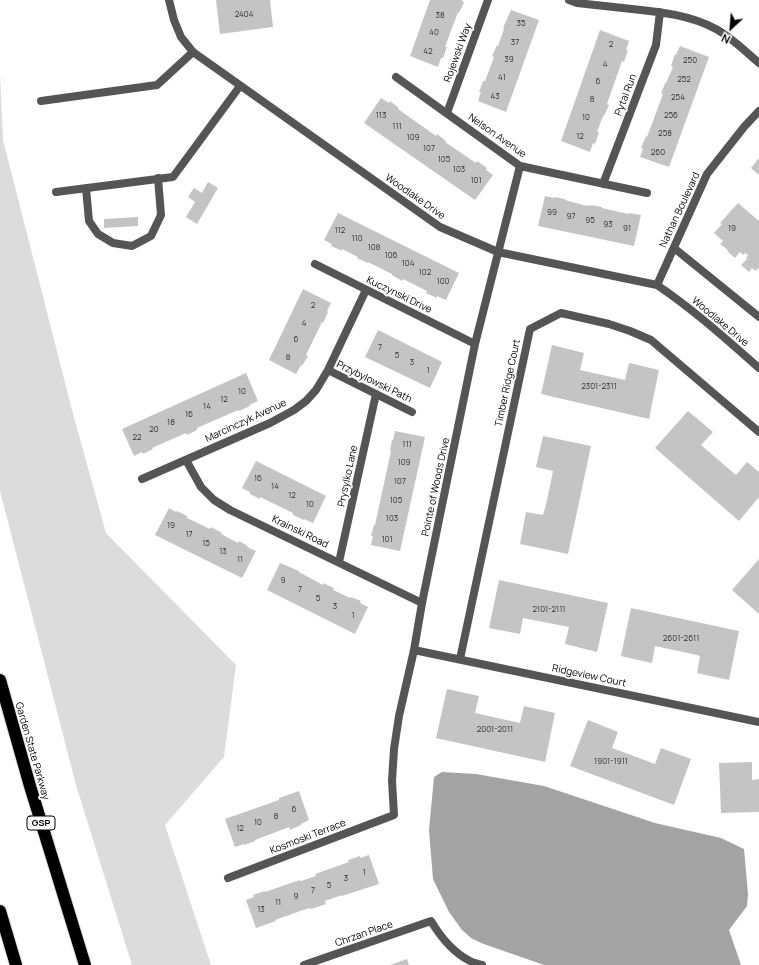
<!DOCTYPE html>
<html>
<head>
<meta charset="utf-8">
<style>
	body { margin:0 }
	#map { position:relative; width:759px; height:965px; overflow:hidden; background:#fff; font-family:Manrope,sans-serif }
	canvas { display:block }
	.north { position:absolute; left:711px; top:8px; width:40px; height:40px; -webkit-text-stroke:3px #fff; paint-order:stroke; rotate:206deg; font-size:11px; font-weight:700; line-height:16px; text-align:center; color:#000 }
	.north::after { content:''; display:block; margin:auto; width:14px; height:18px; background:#000; clip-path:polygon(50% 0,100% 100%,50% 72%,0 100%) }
</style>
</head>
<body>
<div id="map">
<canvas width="759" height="965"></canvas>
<div class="north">N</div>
</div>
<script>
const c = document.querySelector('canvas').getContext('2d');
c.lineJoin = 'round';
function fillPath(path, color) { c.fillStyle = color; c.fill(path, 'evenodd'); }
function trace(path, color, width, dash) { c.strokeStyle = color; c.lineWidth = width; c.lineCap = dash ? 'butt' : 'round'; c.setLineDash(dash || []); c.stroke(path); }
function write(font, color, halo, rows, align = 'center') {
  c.font = font + ' Manrope,sans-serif'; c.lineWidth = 3.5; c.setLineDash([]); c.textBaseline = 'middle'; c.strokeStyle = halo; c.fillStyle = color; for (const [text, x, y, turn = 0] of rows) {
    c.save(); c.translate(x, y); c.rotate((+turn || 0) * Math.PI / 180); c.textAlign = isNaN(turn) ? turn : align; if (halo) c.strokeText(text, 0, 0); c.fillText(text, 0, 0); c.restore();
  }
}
const green = new Path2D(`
	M0,73L3,140L72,410L106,533L236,665L224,757L165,825L211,965H132L76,785L0,491Z`);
const water = new Path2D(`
	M442,772L476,774L544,786L655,823L721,838L744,849L748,894L747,906L729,930L741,965H544L481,943L471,938L462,930L449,912L433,879L429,830L434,777Z`);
const building = new Path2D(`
	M216,0H270L273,27L220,34Z
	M430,0H462V1L464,2L459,13L458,12L445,47H447L443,58H441L438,67L410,56Z
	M511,10L539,20L506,112L478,101L481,92H479L483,81H485L494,57L492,56L497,45L498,46L504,29L503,28Z
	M600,30L629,41L626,50H628L624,62L622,61L607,104L609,105L604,116H603L597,132H599L595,144L593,143L590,152L561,141Z
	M680,46L709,57L669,167L640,157L643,149L641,148L646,136L647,137L663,94H661L665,83H666L673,67L671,66L675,54L676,55Z
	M381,98L389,103L390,101L399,108L398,109L436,136L437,134L446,141L445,142L476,163L477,161L487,168L486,170L493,175L475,200L364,123Z
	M759,158V175L751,168Z
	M208,182L218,188L197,224L186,217L195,202L188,197L194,188L202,193Z
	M545,196L554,198V197L565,199V200L583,205L591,206V205L602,207V208L628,214L629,213L641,215L634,246L538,226Z
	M738,203L759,221V269L758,268L756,271L752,268L749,272L741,265L747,259L746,258L748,255L745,253L743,255L740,252L735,258L727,251L728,250L720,244L723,241L714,233L722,224L720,223Z
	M338,213L459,273L446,300L437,296V298L426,293L427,291L403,279L402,281L392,275V274L368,262V263L357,258L358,257L342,249V251L331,246L332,244L324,240Z
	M138,217V226L104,228V219Z
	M303,289L331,303L327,311L328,312L323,323L322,322L306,355L308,356L302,366L301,365L296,374L269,360Z
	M378,330L442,362L430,388L365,357Z
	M552,345L584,353L580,370L625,380L629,363L659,370L649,419L541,394Z
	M246,373L258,401L249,405L250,406L239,411L238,410L197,428V430L187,435L186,433L152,448L153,449L143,454L142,452L134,456L122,429Z
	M688,411L713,432L701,445L736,475L747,462L759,472V497L739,521L655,448Z
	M395,431L425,437L400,551L371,545L373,536H371L374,525H375L391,451L390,450L392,440H393Z
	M543,436L591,446L568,554L520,544L526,512L543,515L546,505L553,471L536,467Z
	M256,461L326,496L313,523L304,519V520L293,515V513L260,497V499L250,494V492L242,488Z
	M169,508L176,512L177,511L187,516V518L210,529L211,527L222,533L221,534L238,543L239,541L248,546L247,547L256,551L242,578L155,535Z
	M759,559V614L732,590Z
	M280,563L299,571V572L323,585V583L334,588L333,590L350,598L351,597L361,601L360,603L368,607L355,634L267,590Z
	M499,580L608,603L597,652L565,644L569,627L523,618L520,634L489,628Z
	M631,608L739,631L729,680L697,673L700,656L697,655L655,646L652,663L621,656Z
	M447,689L479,696L475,713L520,723L524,706L555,713L545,762L436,738Z
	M588,720L618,732L612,748L623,752L655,764L661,748L691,759L674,805L570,766Z
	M752,762V780L759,779V812L721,813L719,763Z
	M299,791L309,820L301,824V825L290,830L289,827L255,840V841L244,845V844L235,847L225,819L279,800V798Z
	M369,855L379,884L342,896V895L325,901L326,904L311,909L310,908L303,910L275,920L276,921L256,928L246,900L254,897L253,895L265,891V892L300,880L301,881L316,876L315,874L349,862L348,860L360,856V858Z
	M407,959L409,965H390Z`);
const lane = new Path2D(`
	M41,101L157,85L193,52
	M86,188L89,221L98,234L113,243L132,246L151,236L161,215L158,178
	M56,192L173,177L240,86`);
const street = new Path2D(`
	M169,0L174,20L181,37L193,52L440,227L498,252L657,285C694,310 726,339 759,368
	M569,0L577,3C595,5 614,7 632,9C661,12 690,15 716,29C732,38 745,51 759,63
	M396,77L520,166L647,193
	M447,113L488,0
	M603,184L656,45L660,12
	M674,248L759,317
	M315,264L475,344
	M657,285L707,174L744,127L759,111
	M328,370L412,412
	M186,460L201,487L214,500L230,510L422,603
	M142,479L270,423L294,410L306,401L316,390L328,370L366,290
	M339,562L376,394
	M414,650L759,722
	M460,659L530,329L561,313L609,324L630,331L651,340L759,432
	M228,878L394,815L392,781L394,749L399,716L414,650L422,603L475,344L520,166
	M304,965L431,921C440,936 454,953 470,961C474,963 478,964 482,965`);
const highway = new Path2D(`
	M0,680L30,786L85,965
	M0,911L16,965`);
const numberNames = [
	["2404",244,15],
	["38",440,16],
	["35",521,24],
	["40",434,33],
	["37",515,43],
	["2",611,45],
	["42",428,52],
	["39",509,60],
	["250",690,61],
	["4",605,65],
	["41",502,78],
	["252",684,80],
	["6",598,82],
	["43",495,97],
	["254",678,98],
	["8",592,100],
	["113",381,116],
	["256",671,116],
	["10",586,118],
	["111",397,127],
	["258",665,134],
	["12",580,137],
	["109",413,138],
	["107",429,149],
	["260",658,153],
	["105",444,160],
	["103",459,170],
	["101",476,181],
	["99",552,213],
	["97",571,217],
	["95",590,221],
	["93",608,225],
	["91",627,229],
	["19",732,229],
	["112",340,231],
	["110",357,239],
	["108",374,248],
	["106",391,256],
	["104",408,264],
	["102",425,273],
	["100",443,282],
	["2",313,306],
	["4",304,324],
	["6",296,340],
	["7",380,348],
	["5",397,356],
	["8",288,358],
	["3",412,363],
	["1",428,371],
	["2301-2311",599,387],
	["10",242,392],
	["12",224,400],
	["14",207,407],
	["16",189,415],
	["18",171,423],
	["20",154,430],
	["22",137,438],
	["111",407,445],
	["109",404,463],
	["16",258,479],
	["107",400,482],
	["14",275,487],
	["12",292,496],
	["105",396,501],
	["10",310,505],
	["103",392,519],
	["19",171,526],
	["17",189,535],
	["101",387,540],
	["15",206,544],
	["13",223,552],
	["11",240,560],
	["9",283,581],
	["7",300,590],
	["5",318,599],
	["3",335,607],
	["2101-2111",549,610],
	["1",353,616],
	["2601-2611",681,639],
	["2001-2011",495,730],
	["1901-1911",611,762],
	["6",294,810],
	["8",276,817],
	["10",258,823],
	["12",240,829],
	["1",364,873],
	["3",346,879],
	["5",329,886],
	["7",313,891],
	["9",296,897],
	["11",278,903],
	["13",261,910]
];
const shields = [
	[41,823,28]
];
const shieldNames = [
	["GSP",41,823]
];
const streetNames = [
	["Rojewski Way",458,53,-70],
	["Pytal Run",626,95,-69],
	["Nelson Avenue",497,136,35],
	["Woodlake Drive",415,197,35],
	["Nathan Boulevard",680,210,-65],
	["Kuczynski Drive",399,295,26],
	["Woodlake Drive",720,322,40],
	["Przybylowski Path",374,382,26],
	["Timber Ridge Court",508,383,-78],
	["Marcinczyk Avenue",246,421,-25],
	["Prysylko Lane",348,476,-78],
	["Pointe of Woods Drive",436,487,-78],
	["Krainski Road",300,532,26],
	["Ridgeview Court",589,676,12],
	["Garden State Parkway",32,751,74],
	["Kosmoski Terrace",308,837,-21],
	["Chrzan Place",364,934,-19]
];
fillPath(green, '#dcdcdc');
fillPath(water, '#a3a3a3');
fillPath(building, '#c4c4c4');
trace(highway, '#dbdbdb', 14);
trace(lane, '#555', 8);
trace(street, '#555', 8);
trace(highway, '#000', 12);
write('8px', '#313131', null, numberNames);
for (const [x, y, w] of shields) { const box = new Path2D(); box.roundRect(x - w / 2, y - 7, w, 14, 3); c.fillStyle = '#fff'; c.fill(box); trace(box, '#000', 1); }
write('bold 9px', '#000', null, shieldNames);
write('10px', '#000', '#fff', streetNames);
</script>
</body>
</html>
